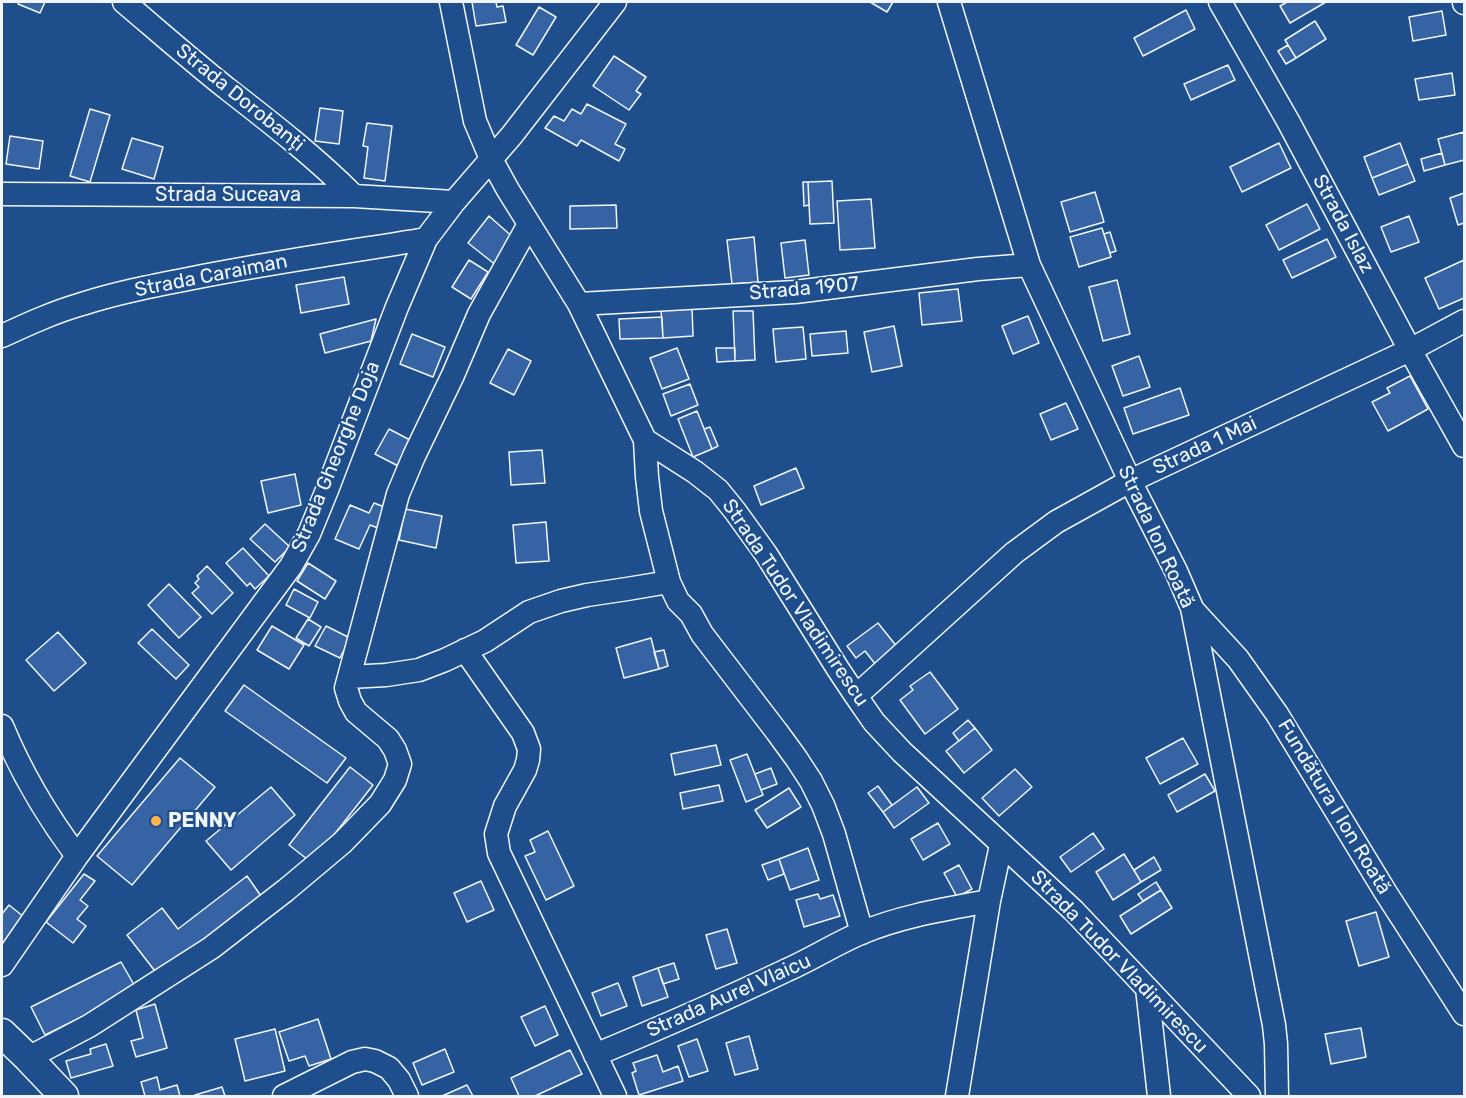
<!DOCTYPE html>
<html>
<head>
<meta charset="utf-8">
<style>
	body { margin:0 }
	#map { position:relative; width:1466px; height:1098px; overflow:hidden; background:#1f4e8c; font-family:Rubik,sans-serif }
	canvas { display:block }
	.frame { position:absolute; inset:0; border:3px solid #f2f6ff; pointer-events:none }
</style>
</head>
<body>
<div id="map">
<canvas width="1466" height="1098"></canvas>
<div class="frame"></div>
</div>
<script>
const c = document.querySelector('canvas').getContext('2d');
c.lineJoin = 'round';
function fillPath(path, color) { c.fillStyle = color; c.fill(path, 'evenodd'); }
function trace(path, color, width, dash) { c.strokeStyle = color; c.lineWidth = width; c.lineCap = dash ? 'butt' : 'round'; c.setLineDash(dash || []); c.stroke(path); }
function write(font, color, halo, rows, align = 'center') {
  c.font = font + ' Rubik,sans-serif'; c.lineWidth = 4.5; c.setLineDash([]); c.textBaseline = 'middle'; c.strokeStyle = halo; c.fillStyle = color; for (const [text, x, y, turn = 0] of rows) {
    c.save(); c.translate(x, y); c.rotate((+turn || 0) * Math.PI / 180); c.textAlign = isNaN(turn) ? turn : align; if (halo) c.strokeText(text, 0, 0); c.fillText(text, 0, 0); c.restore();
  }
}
const building = new Path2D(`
	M19,2H45L40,13L18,4Z
	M472,2H496L497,7L503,6L506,22L476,26Z
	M870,2H893L887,12Z
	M1287,2H1326L1290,23L1280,6Z
	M539,7L556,17L533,55L516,45Z
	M1186,10L1195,29L1143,56L1134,38Z
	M1442,11L1446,35L1413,41L1409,17Z
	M1315,21L1326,39L1296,58L1285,40Z
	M1288,45L1296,58L1286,64L1278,51Z
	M614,56L646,77L636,91L641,94L629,110L593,86Z
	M1228,65L1235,80L1191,100L1184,84Z
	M1452,73L1455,95L1419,100L1415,79Z
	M587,104L626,124L615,144L625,149L619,161L581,140L577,146L545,128L554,116L564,121L572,109L581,114Z
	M320,108L343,111L339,144L315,141Z
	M90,109L110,115L90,182L70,176Z
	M367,123L392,126L385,181L364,178L368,147L363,146Z
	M1464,132V160L1445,165L1438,139Z
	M10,136L43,141L39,169L6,164Z
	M132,138L163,147L154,179L122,169Z
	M1279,143L1291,168L1242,192L1230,167Z
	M1400,143L1408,164L1372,178L1364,157Z
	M1442,153L1445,165L1424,171L1421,159Z
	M1408,164L1415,181L1379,195L1372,178Z
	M832,181L834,223L810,224L808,182Z
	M803,182H808L809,205L804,206Z
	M1095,192L1104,222L1070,232L1061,202Z
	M1464,193V223L1458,225L1450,198Z
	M871,199L875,248L840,250L837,201Z
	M1307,204L1320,229L1279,250L1266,225Z
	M616,205L617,228L570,229V206Z
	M489,216L515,239L497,266L468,243Z
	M1409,216L1419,242L1391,252L1381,227Z
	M1102,228L1111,257L1079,267L1070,237Z
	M1110,232L1116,251L1110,253L1104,234Z
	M754,237L758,282L732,284L727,240Z
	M1327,239L1336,257L1292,278L1283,260Z
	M805,240L809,275L785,278L781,243Z
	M469,260L488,272L471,299L452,287Z
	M1464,260V298L1439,309L1425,278Z
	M344,277L349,304L301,313L296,285Z
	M1117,280L1130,334L1103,341L1089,287Z
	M958,289L962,321L922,325L919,293Z
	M692,308L693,336L663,338L661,310Z
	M733,311H753L755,360L735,361Z
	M1028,316L1039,343L1013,354L1002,326Z
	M662,317L663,338L620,339L619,319Z
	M376,319L371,341L325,353L320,334Z
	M894,326L902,366L872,372L864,332Z
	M803,327L806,359L776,362L773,329Z
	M846,331L848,353L812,356L810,334Z
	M412,334L445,347L433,377L400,364Z
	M677,348L689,379L662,389L650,358Z
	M716,348H735V361L717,362Z
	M508,349L531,361L514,395L490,383Z
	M1139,356L1150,387L1123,396L1112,366Z
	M1410,376L1428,409L1388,431L1372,402L1390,393L1387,388Z
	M690,384L698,405L671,416L663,394Z
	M1180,388L1189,415L1133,434L1124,408Z
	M1066,403L1078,429L1051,440L1040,414Z
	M697,411L712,449L693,457L678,419Z
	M710,427L718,446L712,449L704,429Z
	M389,429L414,442L400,467L375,454Z
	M542,450L545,483L511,485L509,452Z
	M796,468L804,488L761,505L754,486Z
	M295,474L301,505L268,513L261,481Z
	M374,503L387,508L378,528L370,525L359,549L335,539L350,505L369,513Z
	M405,509L442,516L436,548L399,540Z
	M546,522L549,561L516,563L513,525Z
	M265,524L290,547L275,562L250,539Z
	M243,548L269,576L255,589L250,583L247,586L226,563Z
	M308,563L336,581L325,599L297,581Z
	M207,566L233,593L212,614L192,593L199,587L195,583L199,579L197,576Z
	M169,584L201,617L179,638L148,605Z
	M294,589L318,602L310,618L286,605Z
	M308,619L321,627L309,646L296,638Z
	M878,623L898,648L876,665L865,651L856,658L847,646Z
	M272,626L304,645L289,669L257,650Z
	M326,626L350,638L340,658L315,646Z
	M152,629L189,665L176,679L138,643Z
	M58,632L86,663L54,691L26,660Z
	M651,638L659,669L624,678L616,648Z
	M664,650L668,666L659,669L654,652Z
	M930,672L958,709L925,734L900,700L913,690L910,686Z
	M244,685L346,758L327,783L225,711Z
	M968,720L975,728L959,741L953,733Z
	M975,728L992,750L964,773L946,751Z
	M1183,738L1198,764L1160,784L1146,758Z
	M716,745L721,765L675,775L671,754Z
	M747,754L763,795L746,802L730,760Z
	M180,758L215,787L132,885L97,856Z
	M350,767L373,785L312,863L289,845Z
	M771,768L777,784L761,790L755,774Z
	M1015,769L1032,787L999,816L982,798Z
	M1205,774L1215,791L1177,812L1168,795Z
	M719,785L723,801L683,809L680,793Z
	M878,786L892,805L883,812L868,793Z
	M271,787L295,815L231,870L206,841Z
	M917,787L929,803L894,828L883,812Z
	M789,788L801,807L767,828L755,810Z
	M938,823L950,844L923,860L911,839Z
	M548,831L574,886L546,900L525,856L535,852L530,840Z
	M1093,833L1104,849L1071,872L1060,857Z
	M808,848L819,880L790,890L779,859Z
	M1124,854L1141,882L1113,900L1096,872Z
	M1154,857L1161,870L1141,882L1134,870Z
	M779,859L784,874L768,880L762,865Z
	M959,865L972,889L957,897L944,873Z
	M84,874L95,881L80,900L88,906L77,919L86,926L73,943L46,922Z
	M247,876L261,896L158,975L127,935L162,908L178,929Z
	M481,881L494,910L467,922L454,893Z
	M1156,882L1161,890L1143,901L1138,894Z
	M1161,890L1172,908L1131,934L1120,916Z
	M818,894L820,899L833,895L840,916L804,927L796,900Z
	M9,905L24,917L2,945V914Z
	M1376,912L1389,957L1359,966L1346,921Z
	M727,929L737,963L716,969L706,935Z
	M121,962L137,990L45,1035L31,1007Z
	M674,963L679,979L663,984L658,968Z
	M658,968L668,997L642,1006L633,977Z
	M618,983L627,1006L601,1016L592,993Z
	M155,1004L167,1048L136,1057L131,1041L143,1038L136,1010Z
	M545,1006L558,1035L535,1046L521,1017Z
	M318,1019L331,1059L309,1066L305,1056L289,1061L279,1032Z
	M1361,1028L1366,1057L1331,1064L1325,1034Z
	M275,1029L285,1071L245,1081L235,1039Z
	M749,1036L758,1069L735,1075L726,1043Z
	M697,1039L708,1071L689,1077L678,1046Z
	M106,1044L113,1066L71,1078L66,1061L91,1054L90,1049Z
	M445,1049L454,1072L422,1085L413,1063Z
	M570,1050L582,1074L535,1096H519L511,1078Z
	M657,1055L663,1072L678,1066L683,1081L639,1095L632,1073L636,1071L633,1063Z
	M157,1077L160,1090L177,1085L180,1096H145L141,1082Z
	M467,1085L473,1096H442Z
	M222,1087L225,1096H196L195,1095Z`);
const minor = new Path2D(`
	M124,2C157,30 191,60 225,87C270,122 314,156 354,196
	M451,2L475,121L491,159L508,190L579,304L645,440L695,472L718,490L735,511L766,554L838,669L856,696L874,722L902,752L1074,911L1249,1096
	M949,2L1029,265L1130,481L1176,571L1192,608L1274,1025L1276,1044L1277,1096
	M1220,2L1288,121L1410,350L1464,446
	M1464,2V3
	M2,194L354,196L454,202
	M579,304L795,292L978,269L1029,265
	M2,336C28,324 54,312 82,304C116,293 152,286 188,279C267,263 347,252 426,239
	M645,440L647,477L651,511L669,582L678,601L691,614L702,634L777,732L796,758L811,781L823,805L834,834L862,933
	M1193,610L1238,659L1277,714L1386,893L1464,1014
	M465,650L523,733L529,749L528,760L525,770L505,806L496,834L499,853L615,1096
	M349,677L386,675L419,670L445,660L485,641L529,612L561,601L587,595L627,589L669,582
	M856,696L1014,553L1056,522L1130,481L1410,350L1464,321
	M2,726C21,772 47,816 77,856
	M2,965L77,856L291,566L309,534L327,490L397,307L426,239L454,202L512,135L615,2
	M1147,988L1159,1096
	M595,1055C660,1028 724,1000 787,970C812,959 835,944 861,933C901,916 946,909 989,901
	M28,1058L89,1026L211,948L286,890L342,843L380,804L395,780L400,764L395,750L388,739L356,712L350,701L346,688L349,677L398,494L414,456L453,375L479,314L529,224
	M284,1096L352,1062L365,1059L375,1061L389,1068L399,1080L407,1096
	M957,1096L989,901L1001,845`);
const major = new Path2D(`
	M2,1033L28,1058L64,1096`);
const markers = [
	[156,821,6,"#ffb74d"]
];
const streetNames = [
	["Strada Dorobanți",240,98,39],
	["Strada Suceava",228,195],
	["Strada Islaz",1343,224,62],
	["Strada Caraiman",211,276,-11],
	["Strada 1907",804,289,-5],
	["Strada 1 Mai",1205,446,-25],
	["Strada Gheorghe Doja",336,457,-68],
	["Strada Ion Roată",1156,537,65],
	["Strada Tudor Vladimirescu",795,603,56],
	["Fundătura I Ion Roată",1334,807,59],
	["Strada Tudor Vladimirescu",1119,962,46],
	["Strada Aurel Vlaicu",729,996,-24]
];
const poiNames = [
	["PENNY",168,821]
];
fillPath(building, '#3563a3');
trace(building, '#f2f6ff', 1.5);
trace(minor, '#f2f6ff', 25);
trace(major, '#f2f6ff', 31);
trace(minor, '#1f4e8c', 22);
trace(major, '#1f4e8c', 28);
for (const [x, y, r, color] of markers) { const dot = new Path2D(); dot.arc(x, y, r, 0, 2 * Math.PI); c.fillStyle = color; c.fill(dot); trace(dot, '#1f4e8c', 2); }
write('20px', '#f2f6ff', '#1f4e8c', streetNames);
write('bold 20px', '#f2f6ff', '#1f4e8c', poiNames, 'left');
</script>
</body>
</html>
